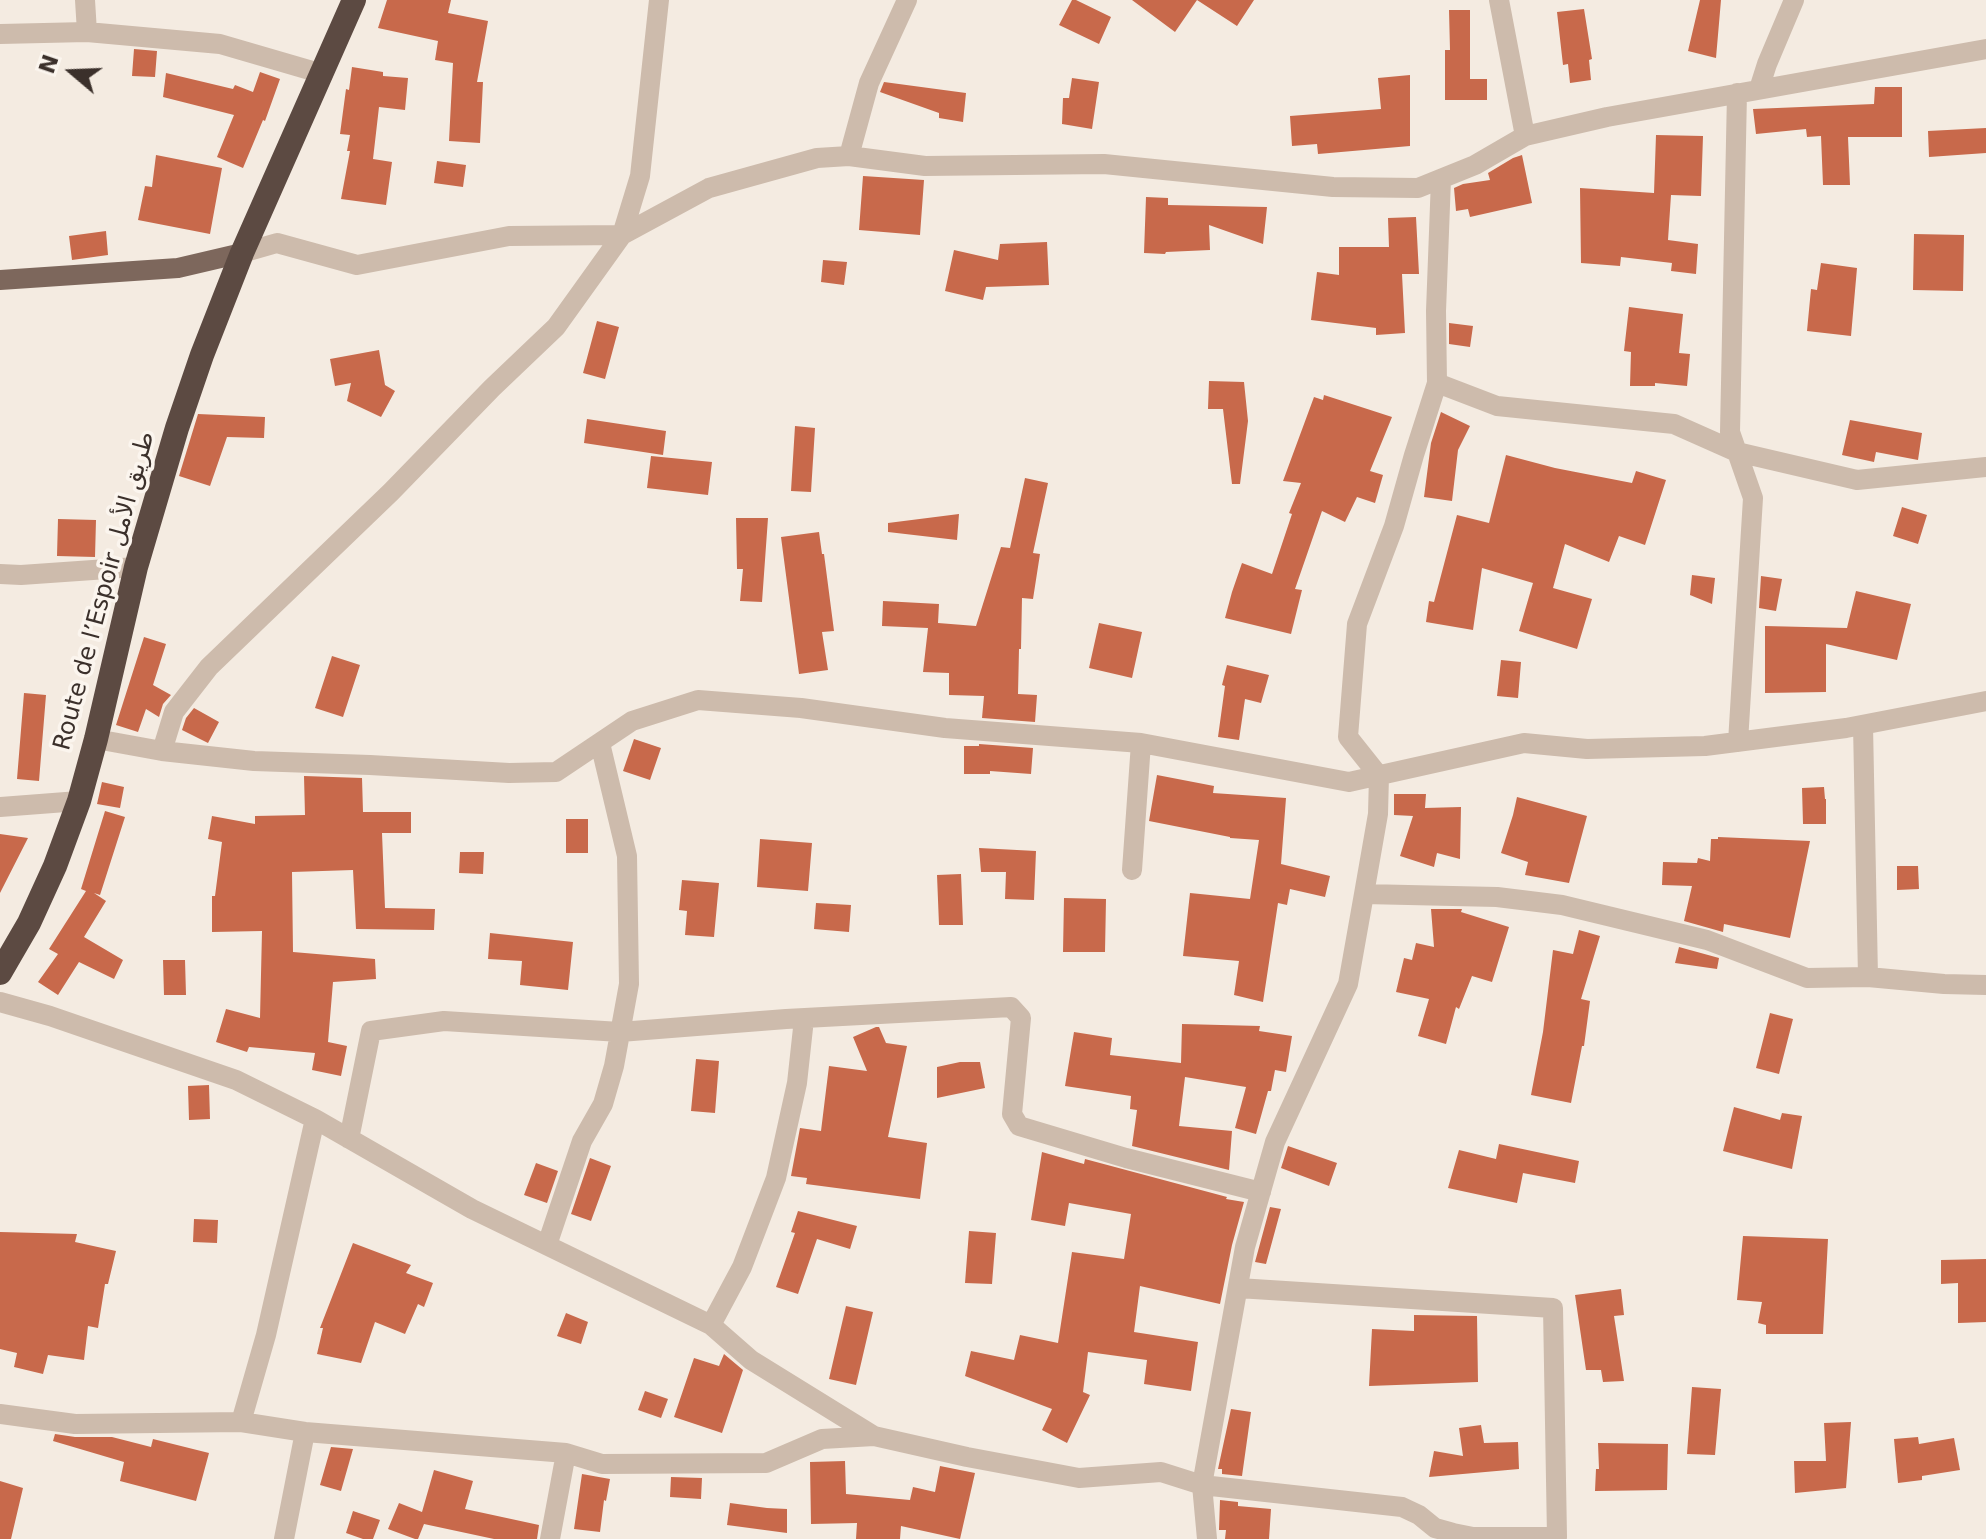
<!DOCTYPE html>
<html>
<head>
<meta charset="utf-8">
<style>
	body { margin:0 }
	#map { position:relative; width:1986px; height:1539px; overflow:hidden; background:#f4ebe1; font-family:"DejaVu Sans",sans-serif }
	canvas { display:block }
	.north { position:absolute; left:32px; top:32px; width:80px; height:80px; -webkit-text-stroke:6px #fbf5ee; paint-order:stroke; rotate:289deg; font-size:22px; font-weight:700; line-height:32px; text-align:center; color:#3b302b }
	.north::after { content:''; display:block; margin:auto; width:28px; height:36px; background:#3b302b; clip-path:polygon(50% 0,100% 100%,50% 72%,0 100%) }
</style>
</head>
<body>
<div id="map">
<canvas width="1986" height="1539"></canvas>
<div class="north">N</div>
</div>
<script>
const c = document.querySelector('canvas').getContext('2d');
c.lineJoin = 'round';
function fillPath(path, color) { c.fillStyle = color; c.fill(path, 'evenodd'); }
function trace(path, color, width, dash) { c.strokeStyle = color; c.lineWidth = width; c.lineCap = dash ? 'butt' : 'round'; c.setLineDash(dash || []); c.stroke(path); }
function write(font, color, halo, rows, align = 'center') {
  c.font = font + ' "DejaVu Sans","Noto Sans Arabic",sans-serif'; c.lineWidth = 7; c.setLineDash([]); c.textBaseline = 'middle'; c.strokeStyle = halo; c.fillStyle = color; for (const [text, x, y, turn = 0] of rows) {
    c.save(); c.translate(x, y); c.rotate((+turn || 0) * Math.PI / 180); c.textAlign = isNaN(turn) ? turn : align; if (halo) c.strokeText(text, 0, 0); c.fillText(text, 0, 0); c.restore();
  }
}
const building = new Path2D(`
	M387,0H451L448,13L488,21L477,82H483L480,143L449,141L453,63L435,60L438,41L378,28Z
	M1072,0H1076L1111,17L1099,44L1059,25Z
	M1132,0H1254L1237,26L1197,0L1175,32Z
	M1700,0H1721L1716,58L1688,51Z
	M1584,9L1592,59L1589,60L1591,80L1570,83L1568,64L1563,65L1557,12Z
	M1449,10H1470V79H1487V100H1445V50H1450Z
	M134,49L157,51L155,77L132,76Z
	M352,67L383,72V76L408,78L405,110L379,107L373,159L392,162L386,205L341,199L350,151H347L350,135L340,134L346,89L349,90Z
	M260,72L280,79L265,121L263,120L243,168L217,157L234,115L163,97L166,73L233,89L235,85L253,92Z
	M1410,75V146L1318,154L1317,144L1292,146L1290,116L1381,109L1378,78Z
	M1072,78L1099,82L1092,129L1062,124L1063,98H1069Z
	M884,82L966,93L963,122L939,118V113L880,92Z
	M1875,87H1902V137H1848L1850,185H1823L1821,136L1807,137L1806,129L1756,134L1753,109L1874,104Z
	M1986,128V153L1929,157L1928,131Z
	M1656,135L1703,136L1701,196L1671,195L1668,240L1698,244L1696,274L1671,271L1672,263L1621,257L1620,266L1581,263L1580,188L1654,193Z
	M156,155L222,168L210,234L138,220L145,186L152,187Z
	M1522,155L1532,203L1470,217L1468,209L1456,211L1454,188L1463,184L1490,180L1488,173L1513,158Z
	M437,161L466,165L463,187L434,183Z
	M863,176L924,180L920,235L859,230Z
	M1146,197L1168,198V205L1267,207L1263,244L1209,225L1210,250L1166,252L1165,254L1144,253Z
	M1416,217L1419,274H1402L1405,333L1376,335V328L1311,320L1317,272L1339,275V247H1389L1388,218Z
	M106,231L108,255L72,260L69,236Z
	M1914,234L1964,235L1963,291L1913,290Z
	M1047,242L1049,285L986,287L983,300L945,291L954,250L998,260L1000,244Z
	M823,260L847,262L844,285L821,282Z
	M1821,263L1857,268L1851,336L1807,331L1811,289L1817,290Z
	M1629,307L1683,314L1679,353L1690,354L1687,386L1655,383V386H1630L1631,352L1624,351Z
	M597,321L619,327L605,379L583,373Z
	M1449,323L1473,326L1470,347L1449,344Z
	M379,350L385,385L395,391L381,417L347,401L351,383L335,386L330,359Z
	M1209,381L1244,382L1248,421L1240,484H1232L1223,409H1208Z
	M1324,395L1392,417L1370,471L1383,475L1375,503L1357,497L1345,522L1322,511L1295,589L1302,590L1291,634L1225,618L1232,592L1242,563L1272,574L1292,514L1289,513L1301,483L1283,481L1314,397L1323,400Z
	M1441,412L1470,426L1458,450L1452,501L1424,497L1431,443Z
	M198,414L265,417L264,438L227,437L210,486L179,476Z
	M587,419L666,431L663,455L584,443Z
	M1850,420L1922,433L1918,460L1876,452L1874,462L1842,455Z
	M795,426L815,428L811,492L791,491Z
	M1506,455L1555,468L1632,483L1636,471L1666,480L1645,545L1619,536L1609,562L1565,544L1553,588L1592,599L1577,649L1519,631L1533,583L1482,568L1473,630L1426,622L1429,601L1434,602L1457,515L1489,523Z
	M651,456L712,462L708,495L647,488Z
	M1025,478L1048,483L1033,553L1040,554L1033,599L1022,598L1021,649H1019L1018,694L1037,695L1035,722L982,718L984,696L949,695V673L923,672L928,628L882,626L883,601L939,604L938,623L976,626L1001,547L1010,548Z
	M1902,507L1927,515L1918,544L1893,536Z
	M959,514L957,540L888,532V523Z
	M736,518H768L762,602L740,601L743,569H737Z
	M58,519L96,520L95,557L57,556Z
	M819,532L822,554H824L834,631L822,632L828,670L799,674L781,537Z
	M1692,575L1715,578L1712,604L1690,595Z
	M1761,576L1782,579L1776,611L1759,608Z
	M1856,591L1911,604L1897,660L1826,644V692L1765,693V626L1847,628Z
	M1099,623L1142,632L1132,678L1089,668Z
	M144,637L166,644L153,685L171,695L163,704L159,717L146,709L138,732L116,725Z
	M332,656L360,665L343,717L315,708Z
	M1501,660L1521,662L1518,698L1497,696Z
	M1227,665L1269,675L1261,703L1245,699L1239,740L1218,737L1225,686L1222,685Z
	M24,693L46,695L39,781L17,779Z
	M194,708L219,722L208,743L182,730L186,718Z
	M634,739L661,748L650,780L623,771Z
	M979,744L1033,748L1031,774L990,771V774H964V746H979Z
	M1157,775L1214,786L1213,793L1286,798L1281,864L1330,876L1325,897L1290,889L1287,905L1278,903L1263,1002L1234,995L1239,961L1183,956L1190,893L1250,899L1259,840L1230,838V837L1149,821Z
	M304,776L362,778L363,812H411V833H382L385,908L435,909L434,930L356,929L353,870L292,872L293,952L375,959L376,979L333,982L328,1042L347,1046L341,1076L312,1070L315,1053L249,1047L247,1052L216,1042L226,1009L260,1018L262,931L212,932V896H215L222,842L208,839L212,816L255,824V816L305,815Z
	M102,782L124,787L120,808L97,804Z
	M1824,787L1825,799H1826V824H1803L1802,788Z
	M1394,794H1426L1425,808L1461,807L1460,859L1437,853L1434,867L1400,856L1413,816L1394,815Z
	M1517,797L1587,816L1569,883L1525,875L1528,862L1501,853L1513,815Z
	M105,811L125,817L100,895L94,893L106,901L84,937L123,960L114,979L79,962L58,995L38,982L58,954L49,949L86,891L81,889Z
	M566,819H588V853H566Z
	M0,834L28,838L0,893Z
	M1718,837L1810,841L1790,938L1724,924L1723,932L1684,921L1692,886L1662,885L1663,862L1697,863L1698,858L1710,861L1711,839H1718Z
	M760,839L812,843L808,891L757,887Z
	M979,848L1036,851L1034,900L1005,899L1006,872H981Z
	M460,852H484L483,874L459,873Z
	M1897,866H1918L1919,889L1897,890Z
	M961,874L963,925H939L937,875Z
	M682,880L719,883L714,937L685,935L687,911L679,910Z
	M1064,898L1106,899L1105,952H1063Z
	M816,903L851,905L849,932L814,929Z
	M1431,909H1462L1461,912L1509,927L1492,982L1472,976L1459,1009L1456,1007L1446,1044L1418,1036L1429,999L1396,992L1404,958L1412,960L1416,943L1434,947Z
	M1579,930L1600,936L1581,999L1590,1001L1584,1046H1582L1571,1103L1531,1095L1543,1032L1553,950L1573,954Z
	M490,933L573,942L568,990L520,985L522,961L488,959Z
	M1679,947L1719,958L1717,969L1675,963Z
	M163,960H185L186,995H164Z
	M1770,1013L1793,1019L1779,1074L1756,1068Z
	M1182,1024L1260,1026L1259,1031L1292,1036L1286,1072L1275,1070L1271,1091H1268L1256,1134L1235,1128L1246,1087L1185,1077L1179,1126L1232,1131L1229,1170L1132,1146L1137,1110L1130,1109L1131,1096L1065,1086L1074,1032L1112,1038L1110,1055L1181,1063Z
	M876,1027H879L886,1043L907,1046L888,1137L927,1143L920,1199L806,1184L807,1178L791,1176L800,1128L821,1131L829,1066L867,1071L853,1037Z
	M696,1059L719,1061L715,1113L691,1111Z
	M960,1062H980L985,1088L937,1098V1067Z
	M209,1085L210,1119L189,1120L188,1086Z
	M1734,1107L1780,1120L1782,1113L1802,1116L1792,1169L1723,1151Z
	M1499,1144L1579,1161L1575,1183L1523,1173L1517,1203L1448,1188L1459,1150L1496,1159Z
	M1288,1146L1337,1163L1329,1186L1281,1168Z
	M1042,1152L1084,1164L1085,1159L1227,1197L1226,1199L1244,1202L1232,1245L1220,1304L1140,1286L1134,1332L1198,1342L1191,1391L1144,1384L1147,1360L1088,1352L1083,1392L1090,1395L1067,1443L1042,1430L1052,1409L965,1376L971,1351L1014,1360L1020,1335L1058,1343L1072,1252L1124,1259L1131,1214L1069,1203L1065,1226L1031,1220Z
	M590,1158L611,1166L591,1221L571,1214Z
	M536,1163L558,1171L547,1203L524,1195Z
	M1270,1207L1281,1209L1266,1264L1255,1262Z
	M798,1211L857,1226L850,1249L817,1239L798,1294L776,1287L795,1233L791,1232Z
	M194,1219L218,1220L217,1243L193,1242Z
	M969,1231L996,1233L992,1284L965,1283Z
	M0,1232L77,1234L75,1242L116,1251L108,1284H105L98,1328L88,1326L84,1360L48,1355L43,1374L14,1367L17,1353L0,1349Z
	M1743,1236L1828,1239L1823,1334H1766V1325L1758,1323L1762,1302L1737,1300Z
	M353,1243L411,1265L406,1273L433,1283L424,1307L418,1304L405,1334L375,1322L361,1363L317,1354L323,1328H320Z
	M1986,1259V1322L1958,1323V1283L1941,1284V1260Z
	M1621,1289L1624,1315L1614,1316L1624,1381L1603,1382L1601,1370H1586L1575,1295Z
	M846,1306L873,1312L856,1385L829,1379Z
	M566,1313L588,1322L581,1344L557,1336Z
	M1414,1315L1477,1316L1478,1382L1369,1386L1372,1329L1414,1331Z
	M724,1354L743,1370L722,1433L674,1417L694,1358L719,1366Z
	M1692,1387L1721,1389L1715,1455L1687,1454Z
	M645,1391L668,1399L661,1418L638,1410Z
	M1231,1409L1251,1412L1242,1476L1222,1474V1469H1218Z
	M1851,1422L1846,1488L1795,1493L1794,1461H1826L1824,1423Z
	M1481,1425L1484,1443L1518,1442L1519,1469L1429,1477L1434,1451L1463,1456L1459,1428Z
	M55,1434L75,1437H112L151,1447L153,1439L209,1453L196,1501L120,1481L124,1462L53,1441Z
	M1918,1437L1919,1444L1954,1438L1960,1470L1922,1476V1480L1898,1483L1894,1439Z
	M1598,1443L1668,1444L1667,1490L1595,1491L1596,1469H1599Z
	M331,1447L353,1449L341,1491L320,1485Z
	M845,1461L846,1494L910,1500L913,1487L935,1492L940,1466L975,1473L960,1539L901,1526L900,1539H856L857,1523L811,1524L810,1462Z
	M434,1470L473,1481L465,1509L539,1525L537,1539H494L424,1524L418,1539H415L388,1529L399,1503L422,1512Z
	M582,1474L610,1479L606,1501L604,1500L600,1532L574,1529Z
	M671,1477L702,1478L701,1499L670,1497Z
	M0,1481L23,1488L11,1539H0Z
	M1220,1500L1238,1502V1506L1271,1509L1269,1539H1225L1226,1530H1219Z
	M730,1503L767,1508L787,1509V1533L727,1525Z
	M353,1511L380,1520L373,1539H363L346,1533Z`);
const minor = new Path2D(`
	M85,0L87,32
	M1499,0L1525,136
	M0,34L87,32L220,44L323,74
	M1759,89L1767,64L1794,0
	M1737,93L1730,432L1753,498L1738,742
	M849,156L869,83L907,0
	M242,253L277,243L357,265L509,236L622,235L709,188L817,158L849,156L925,166L1104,164L1333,187L1418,188L1475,165L1525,136L1607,117L1986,49
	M1437,383L1497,406L1674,424L1737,452L1857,480L1986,467
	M0,574L21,575L136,567
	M1863,725L1868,977
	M96,739L162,751L254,761L370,765L509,773L556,772L632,721L698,700L801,708L945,728L1141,743L1349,782L1524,743L1587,749L1705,746L1846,728L1986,701
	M162,751L174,712L209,667L391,492L492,388L556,327L622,235L640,176L659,0
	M0,807L79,801
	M1132,870L1141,743
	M1364,894L1497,897L1562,905L1707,940L1807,978L1868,977L1944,984L1986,985
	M0,1002L50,1016L236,1080L315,1119L472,1209L711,1325L751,1360L874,1436
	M349,1139L371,1031L444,1021L620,1032L786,1019L1011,1007L1021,1018L1012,1114L1019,1126L1126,1158L1261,1192
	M547,1245L582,1141L603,1104L614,1066L629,984L627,856L600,743
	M711,1325L742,1267L776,1178L797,1083L804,1019
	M0,1414L75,1424L241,1422L305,1432L566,1453L602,1464L766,1463L822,1439L874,1436L967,1457L1079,1478L1161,1472L1202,1485L1402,1507L1419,1515L1435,1528L1453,1533L1473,1537H1557L1553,1308L1238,1288
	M241,1422L266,1335L315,1119
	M284,1539L305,1432
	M550,1539L566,1453
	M1207,1539L1202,1485L1245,1247L1275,1142L1348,984L1364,894L1378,814L1379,776L1348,737L1357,624L1394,526L1414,455L1437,383L1436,311L1441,179`);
const major = new Path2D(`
	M0,280L178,268L242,253`);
const highway = new Path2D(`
	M0,973L29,923L55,866L79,801L96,739L136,567L177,428L202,355L242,253L354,0`);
const streetNames = [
	["Route de l’Espoir طريق الأمل",105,591,-75]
];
fillPath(building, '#c8694b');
trace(minor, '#cdbbac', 20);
trace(major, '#7d675c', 20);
trace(highway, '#5c4a42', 24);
write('24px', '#3b302b', '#fbf5ee', streetNames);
</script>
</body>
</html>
